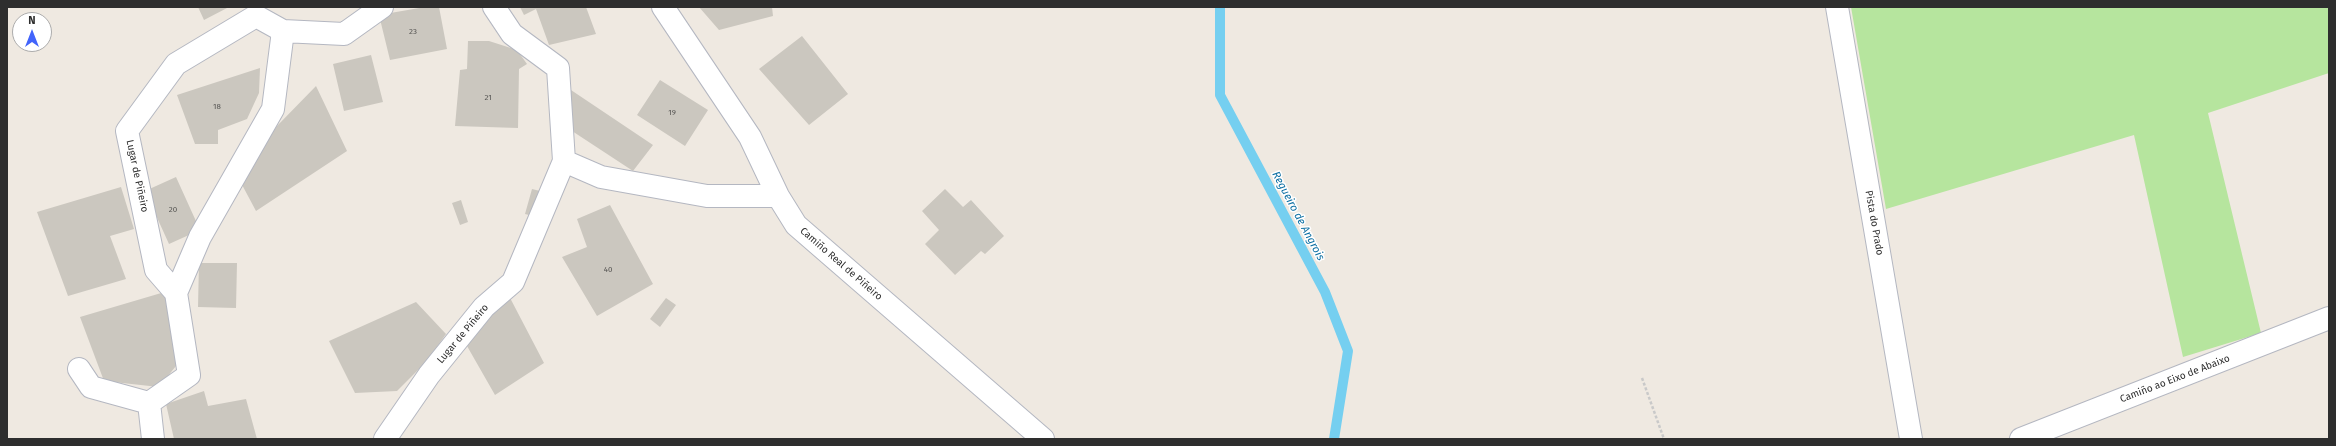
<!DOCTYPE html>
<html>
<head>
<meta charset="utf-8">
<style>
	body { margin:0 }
	#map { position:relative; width:2336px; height:446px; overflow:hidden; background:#efe9e1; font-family:"Fira Sans",sans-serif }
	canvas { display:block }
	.frame { position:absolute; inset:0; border:8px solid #2e2e2e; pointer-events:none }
	.north { position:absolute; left:12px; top:12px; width:40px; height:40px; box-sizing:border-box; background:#fff; border:1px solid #ababab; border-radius:50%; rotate:0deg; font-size:11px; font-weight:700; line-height:16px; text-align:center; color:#2e2e2e }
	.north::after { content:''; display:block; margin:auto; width:14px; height:18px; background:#4264fb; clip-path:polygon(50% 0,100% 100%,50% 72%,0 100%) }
</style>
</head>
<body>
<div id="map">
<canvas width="2336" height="446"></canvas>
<div class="frame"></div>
<div class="north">N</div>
</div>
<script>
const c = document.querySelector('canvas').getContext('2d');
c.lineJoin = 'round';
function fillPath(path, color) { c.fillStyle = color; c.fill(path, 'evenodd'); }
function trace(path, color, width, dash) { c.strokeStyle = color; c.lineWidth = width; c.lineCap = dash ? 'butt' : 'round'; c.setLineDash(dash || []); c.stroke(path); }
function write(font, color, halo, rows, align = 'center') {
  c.font = font + ' "Fira Sans",sans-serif'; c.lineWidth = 3; c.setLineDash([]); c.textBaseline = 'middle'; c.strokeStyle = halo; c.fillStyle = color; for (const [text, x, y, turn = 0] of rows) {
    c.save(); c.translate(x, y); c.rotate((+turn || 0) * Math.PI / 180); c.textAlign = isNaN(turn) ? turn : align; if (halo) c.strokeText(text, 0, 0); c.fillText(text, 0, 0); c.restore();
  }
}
const green = new Path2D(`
	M1851,7H2329V73L2208,113L2261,333L2183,357L2134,135L1886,209Z`);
const stream = new Path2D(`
	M1220,7V95L1325,292L1348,351L1334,439`);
const building = new Path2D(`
	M198,7H229L204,20Z
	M425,7H439L447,49L390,60L379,15Z
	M520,7H586L596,34L549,45L536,9L524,15Z
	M699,7H772L773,16L719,30Z
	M802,36L848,94L809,125L759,69Z
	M468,41H489L517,50L527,64L519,69L518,128L455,126L460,70L467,69Z
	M371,55L383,102L344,111L333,64Z
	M260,68L259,93L247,119L218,130V144H195L177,95Z
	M660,80L708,110L685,146L637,115Z
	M316,86L347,151L256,211L240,181L258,150L277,126Z
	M565,86L653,145L633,171L569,129Z
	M176,177L200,230L169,244L145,191Z
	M121,187L134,229L110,236L126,279L68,296L37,212Z
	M532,189L540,191L533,216L525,214Z
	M945,189L963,207L971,200L1004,236L985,254L981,251L955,275L925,244L939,230L922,211Z
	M461,200L468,222L460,225L452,203Z
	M610,205L653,284L597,316L562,257L587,247L577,219Z
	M199,263H237L236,308L198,307Z
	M168,291L180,361L159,387L104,381L80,317Z
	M508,294L544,363L495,395L463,339Z
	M666,298L676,305L660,327L650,319Z
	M416,302L446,334L427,361L397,391L355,393L329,341Z
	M204,391L208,406L246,399L257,439H174L166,404Z`);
const path = new Path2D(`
	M1642,378L1664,439`);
const minor = new Path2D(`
	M494,7L512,34L558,68L564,161L601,177L707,196H778
	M663,7L750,137L778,196L796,225L1043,439
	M1837,7L1911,439
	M283,31L344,34L382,7
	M79,369L91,387L149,403L189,375L176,293L200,237L273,109L283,31L256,16L176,64L127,131L156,270L176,293
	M149,403L153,439
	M385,439L429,375L484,307L513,282L564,161
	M2021,439L2329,318`);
const numberNames = [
	["23",413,32],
	["21",488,98],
	["18",217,107],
	["19",672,113],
	["20",173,210],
	["40",608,270]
];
const streetNames = [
	["Lugar de Piñeiro",137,176,78],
	["Pista do Prado",1874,223,80],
	["Camiño Real de Piñeiro",841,264,41],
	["Lugar de Piñeiro",463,334,-50],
	["Camiño ao Eixo de Abaixo",2175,379,-21]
];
const waterNames = [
	["Regueiro de Angrois",1298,216,62]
];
fillPath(green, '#b6e59e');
trace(stream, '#75cff0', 10);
fillPath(building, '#cbc7bf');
trace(minor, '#b4b7c1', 24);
trace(path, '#c9c9c9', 2.5, [3, 2]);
trace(minor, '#fff', 22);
write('8px', '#555452', null, numberNames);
write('10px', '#2e2e2e', '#fff', streetNames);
write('italic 11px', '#0d6fa3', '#fff', waterNames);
</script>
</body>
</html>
